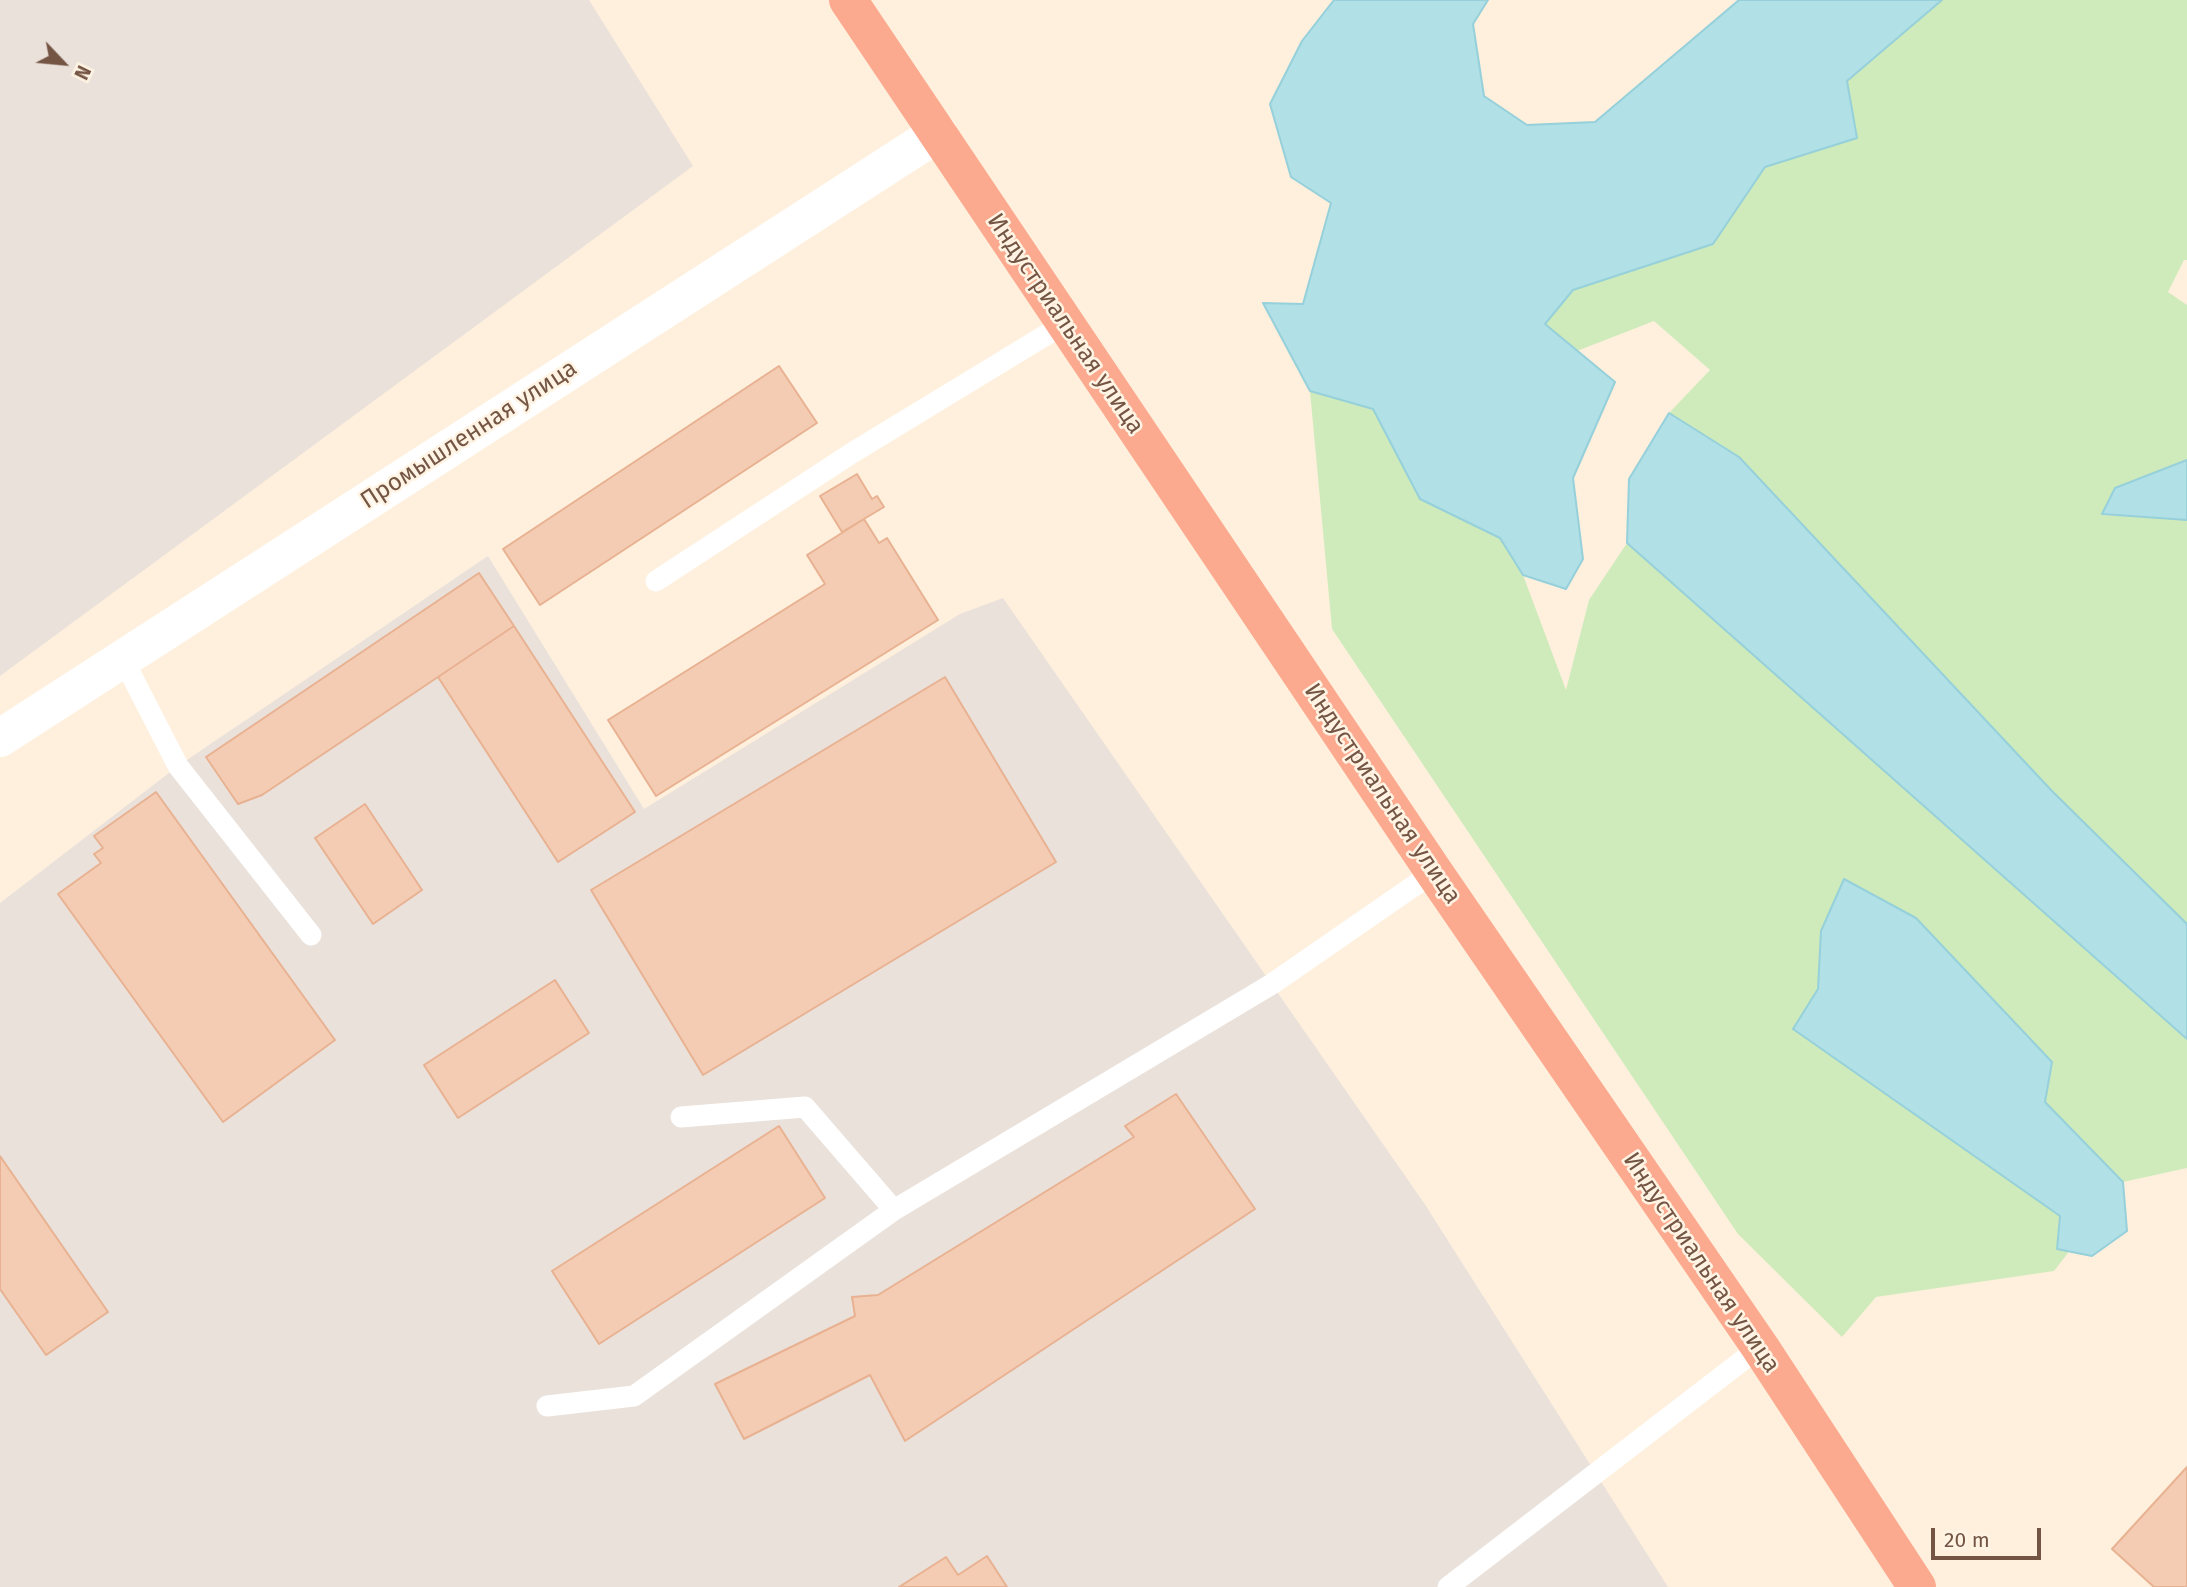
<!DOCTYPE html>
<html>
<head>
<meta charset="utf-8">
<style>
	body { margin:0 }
	#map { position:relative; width:2187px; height:1587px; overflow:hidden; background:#fef0dd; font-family:"Fira Sans",sans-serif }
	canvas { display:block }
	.north { position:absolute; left:28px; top:28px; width:70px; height:70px; -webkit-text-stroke:5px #fff4e4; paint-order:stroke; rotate:116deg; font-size:19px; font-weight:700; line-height:28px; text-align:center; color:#745544 }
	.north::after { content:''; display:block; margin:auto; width:24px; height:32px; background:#745544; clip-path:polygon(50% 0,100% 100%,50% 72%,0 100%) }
	.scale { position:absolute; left:1931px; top:1528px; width:110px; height:32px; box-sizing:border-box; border:4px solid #745544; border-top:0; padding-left:9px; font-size:21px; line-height:24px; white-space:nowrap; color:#745544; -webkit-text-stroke:5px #fff4e4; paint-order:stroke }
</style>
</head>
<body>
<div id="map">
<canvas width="2187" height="1587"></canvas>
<div class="north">N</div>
<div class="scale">20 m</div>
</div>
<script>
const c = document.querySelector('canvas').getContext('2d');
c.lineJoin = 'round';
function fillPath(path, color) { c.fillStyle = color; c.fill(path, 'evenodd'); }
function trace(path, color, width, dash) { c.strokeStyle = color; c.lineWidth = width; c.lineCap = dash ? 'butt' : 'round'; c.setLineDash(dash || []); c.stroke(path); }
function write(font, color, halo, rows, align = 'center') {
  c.font = font + ' "Fira Sans",sans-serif'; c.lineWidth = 5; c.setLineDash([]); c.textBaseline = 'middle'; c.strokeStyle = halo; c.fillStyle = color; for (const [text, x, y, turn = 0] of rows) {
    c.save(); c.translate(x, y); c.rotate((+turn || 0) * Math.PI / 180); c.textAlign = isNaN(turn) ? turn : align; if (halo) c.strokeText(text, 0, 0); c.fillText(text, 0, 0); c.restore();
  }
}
const industrial = new Path2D(`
	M0,0H589L693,166L0,676Z
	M488,556L644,809L960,614L1003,598L1424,1203L1668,1587H0V903L178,766Z`);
const green = new Path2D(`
	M1942,0H2187V260H2184L2168,292L2187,305V460L2115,488L2102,515L2187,520V924L2052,791L1739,457L1669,413L1710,370L1654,321L1577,351L1545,324L1573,290L1713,244L1765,167L1857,138L1847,81Z
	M1310,391L1373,409L1420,499L1500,538L1523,575L1566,690L1589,600L1627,543L1700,565L2187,992V1168L2123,1182L2054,1271L1876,1297L1842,1337L1738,1234L1332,629Z`);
const water = new Path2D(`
	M1334,0H1488L1473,24L1484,96L1527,125L1595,122L1739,0H1942L1847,81L1857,138L1765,167L1713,244L1573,290L1545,324L1615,382L1573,478L1583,559L1566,589L1523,575L1500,538L1420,499L1373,409L1310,391L1263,303L1303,304L1331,203L1291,177L1270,104L1302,41Z
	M1669,413L1739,457L2052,791L2187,924V1039L1627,543L1629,479Z
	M2187,460V520L2102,514L2115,488Z
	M1844,879L1916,918L2052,1062L2045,1102L2123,1182L2127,1231L2092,1256L2057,1249L2060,1216L1793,1029L1818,989L1821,931Z`);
const building = new Path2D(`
	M779,366L817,423L540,605L503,549Z
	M857,474L872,499L877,496L884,507L842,532L820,496Z
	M864,519L879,543L887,538L938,620L656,796L608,720L825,584L807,555Z
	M479,573L514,626L262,795L238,804L206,757Z
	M514,626L635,812L558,862L438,677Z
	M945,677L1056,862L703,1075L591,890Z
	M156,792L335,1040L223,1122L58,894L101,863L94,854L103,848L94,836Z
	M365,804L422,890L373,924L315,838Z
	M555,980L589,1033L458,1118L424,1065Z
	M1176,1094L1255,1209L905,1441L870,1375L744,1439L715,1384L855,1316L852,1297L878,1295L1134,1137L1125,1126Z
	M779,1126L825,1198L599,1344L552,1271Z
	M0,1156L108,1312L46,1355L0,1289Z
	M2187,1467V1587H2154L2112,1549Z
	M987,1556L1007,1587H899L946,1557L958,1575Z`);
const lane = new Path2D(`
	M656,581L852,453L1064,324
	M123,659L178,766L311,935
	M681,1117L805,1107L894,1210L1272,984L1434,872
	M547,1406L634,1396L894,1210
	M1448,1587L1760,1347`);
const street = new Path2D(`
	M0,738L938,133`);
const highway = new Path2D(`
	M848,0L1434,872L1760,1347L1917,1587`);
const streetNames = [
	["Индустриальная улица",1065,324,56],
	["Промышленная улица",469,435,-33],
	["Индустриальная улица",1382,794,56],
	["Индустриальная улица",1701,1263,56]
];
fillPath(industrial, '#eae1da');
fillPath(green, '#cfebbb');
fillPath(water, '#b1e0e7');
trace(water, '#96d0da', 2);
fillPath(building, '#f4ccb3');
trace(building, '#e8b292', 2);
trace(lane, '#fff', 21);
trace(street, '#fff', 38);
trace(highway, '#fcaa8f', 38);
write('24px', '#745544', '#fff4e4', streetNames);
</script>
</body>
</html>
